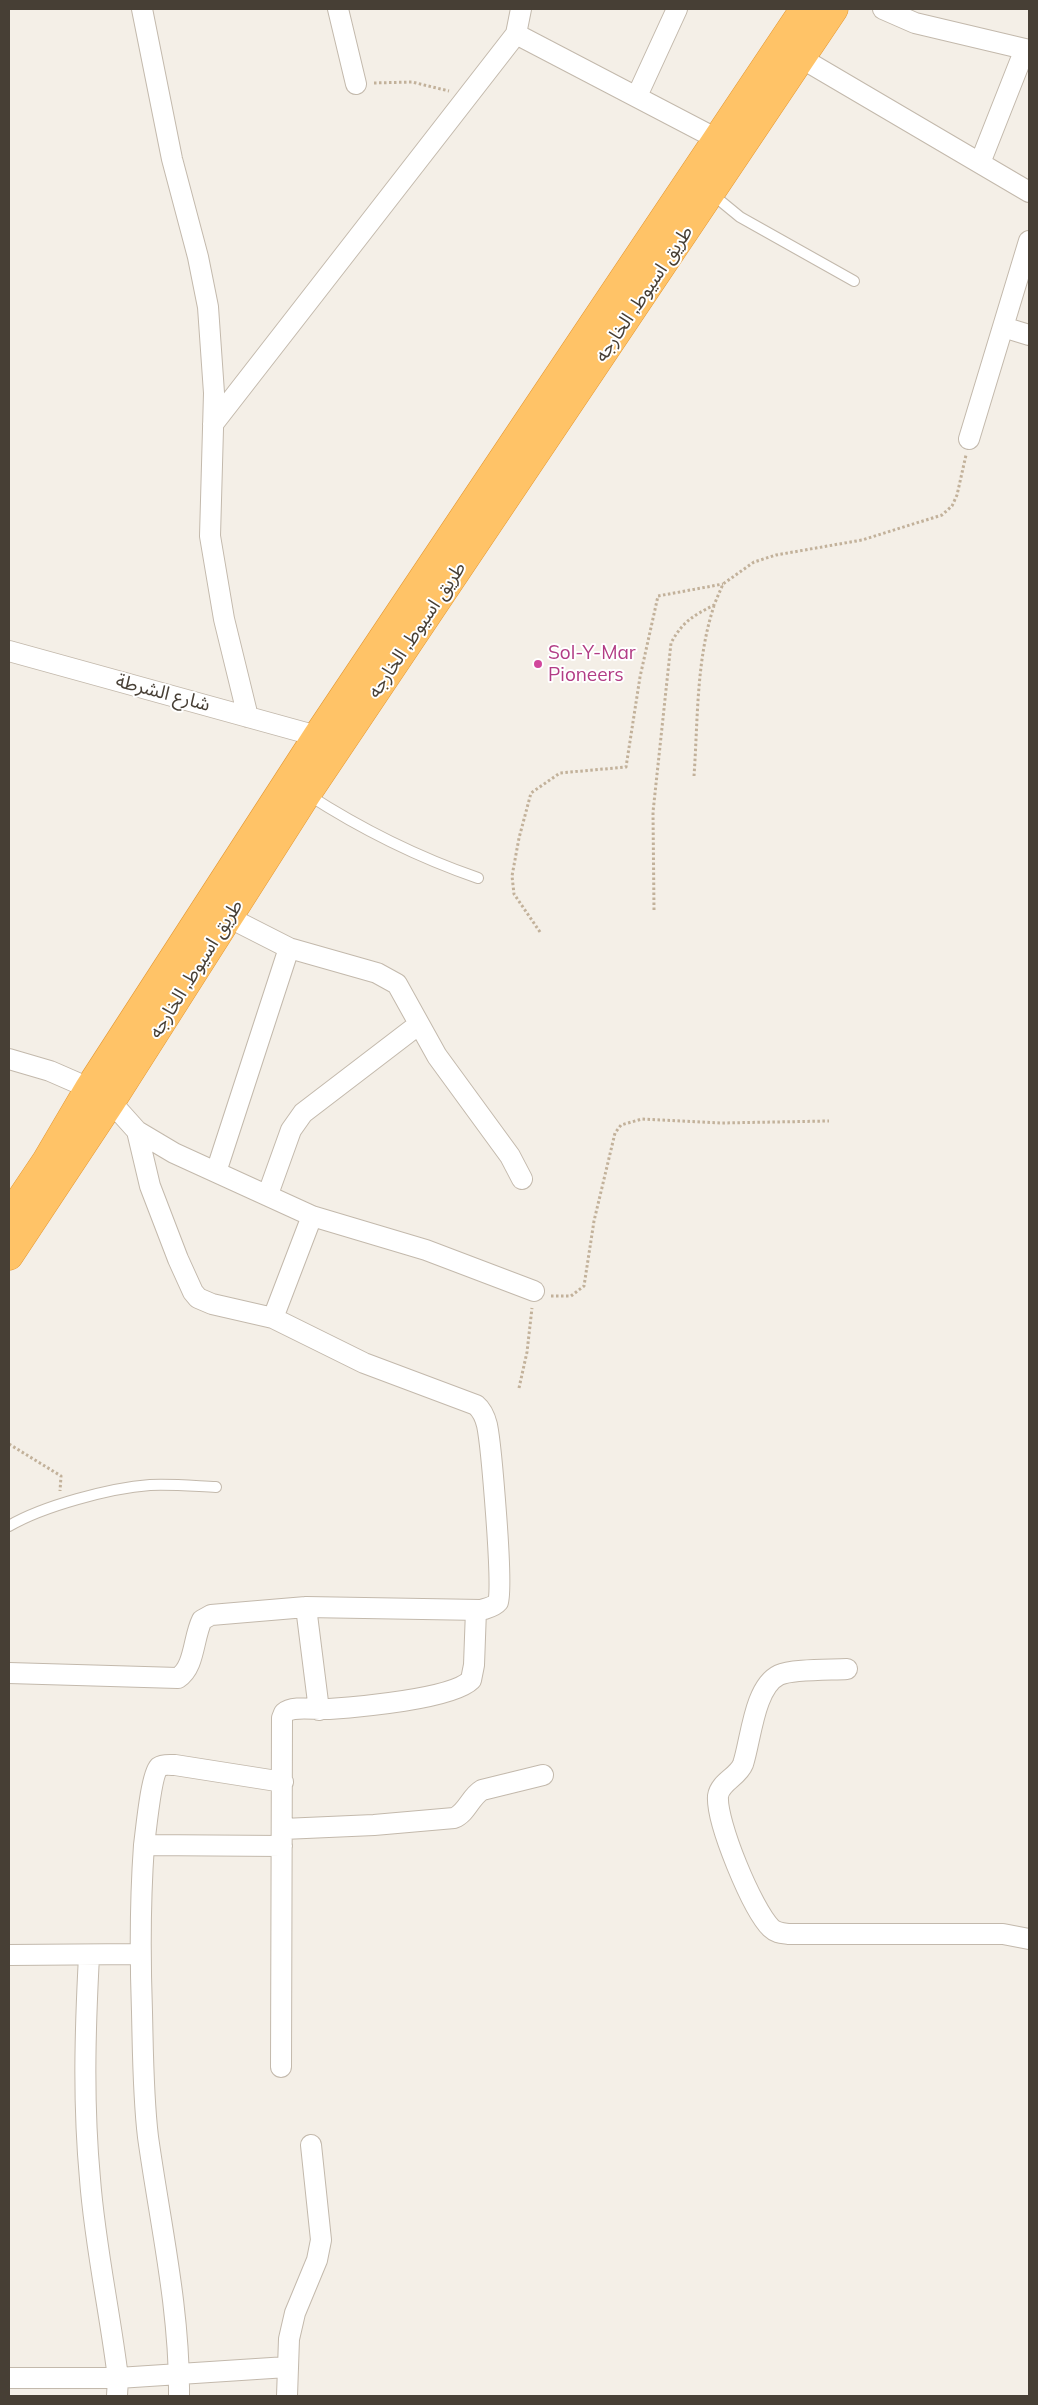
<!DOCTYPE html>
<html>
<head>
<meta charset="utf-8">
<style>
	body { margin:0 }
	#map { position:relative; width:1038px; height:2405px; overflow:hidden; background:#f4efe7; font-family:Mulish,sans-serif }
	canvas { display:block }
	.frame { position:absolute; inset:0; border:10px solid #473f35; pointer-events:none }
</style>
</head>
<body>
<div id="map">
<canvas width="1038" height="2405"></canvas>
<div class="frame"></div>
</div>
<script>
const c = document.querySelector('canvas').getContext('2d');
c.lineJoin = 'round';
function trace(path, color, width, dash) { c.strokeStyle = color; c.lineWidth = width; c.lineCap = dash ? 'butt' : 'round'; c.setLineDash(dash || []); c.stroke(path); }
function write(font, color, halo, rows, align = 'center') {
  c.font = font + ' Mulish,"Noto Sans Arabic",sans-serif'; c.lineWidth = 4; c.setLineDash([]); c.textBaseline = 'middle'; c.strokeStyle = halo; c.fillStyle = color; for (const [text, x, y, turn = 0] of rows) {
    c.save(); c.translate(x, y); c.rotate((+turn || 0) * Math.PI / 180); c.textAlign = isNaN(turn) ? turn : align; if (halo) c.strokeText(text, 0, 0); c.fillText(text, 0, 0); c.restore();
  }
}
const path = new Path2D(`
	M374,83L412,82L449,91
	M694,776C698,720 696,660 714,606
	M654,910L653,812L671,643C683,621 693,616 714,605L723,584L754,562L776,555L862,540L942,515L952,506L957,495L966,455
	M540,932L514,894L512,876L519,838L531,793L560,773L626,767L640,677L658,596L723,584
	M551,1296H571L584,1286L594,1221L615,1133L621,1125L642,1119L721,1123L829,1121
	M519,1388L527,1352L532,1308
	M9,1444L61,1476L60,1491`);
const lane = new Path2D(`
	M712,194L740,217L854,281
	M307,794C361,829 417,857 478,878
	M9,1526C43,1506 110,1488 150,1485C172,1484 194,1486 216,1487`);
const street = new Path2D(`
	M142,9L172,159L198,257L208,307L214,393L210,536L224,619L248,717
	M338,9L356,84
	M883,9L915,23L1029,50
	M516,34L717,139
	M801,58L1029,192
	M637,96L677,9
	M980,163L1025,49
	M1003,327L1029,335
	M213,424L516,34L521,9
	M969,439L1029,241
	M9,651L317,736
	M228,917L289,948
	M9,1059L50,1071L89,1088L111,1102L137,1131L174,1153L312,1216L426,1250L534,1291
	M216,1172L289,948L377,973L397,984L437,1056L510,1156L522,1179
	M268,1194L291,1130L303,1113L418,1025
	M273,1318L312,1216
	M306,1607L319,1710
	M847,1669C831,1670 792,1669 779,1675C754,1687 751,1740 743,1764C738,1777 720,1782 718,1796C716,1822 752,1909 771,1928C776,1933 782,1933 789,1934H1003L1029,1939
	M9,1673L178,1678C195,1667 193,1638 202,1620L211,1615L306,1607L481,1610C487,1608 494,1607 498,1602C504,1591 491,1444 487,1425C485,1417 482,1410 476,1405L364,1363L273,1318L212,1304L198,1298L193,1292L178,1259L150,1186L137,1131
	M283,1829L374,1825L454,1818C467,1813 470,1797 482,1790L543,1775
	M144,1845C146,1831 151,1775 159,1767C163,1764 170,1765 175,1765L283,1782
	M9,1955L140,1954
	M89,1956C85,2032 83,2103 90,2179C95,2246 110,2312 118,2378L117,2396
	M281,2067L282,1718L284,1713C293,1705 316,1710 329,1709C358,1707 452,1699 471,1680L474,1665L476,1610
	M9,2378H118L287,2367
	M179,2396C180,2309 160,2223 148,2137C143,2095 143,2053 142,2012C140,1956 140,1901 144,1845L282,1846
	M287,2396L289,2339L295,2313L317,2260L321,2240L311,2145`);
const highway = new Path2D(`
	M9,1216L46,1161L89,1088L317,736L804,9
	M9,1256L111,1102L307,794L834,9`);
const markers = [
	[538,664,5,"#d1479c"]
];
const streetNames = [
	["طريق اسيوط, الخارجه",644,294,-56],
	["طريق اسيوط, الخارجه",417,630,-56],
	["شارع الشرطة",163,693,15],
	["طريق اسيوط, الخارجه",196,969,-58]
];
const hotelNames = [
	["Sol-Y-Mar",548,653],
	["Pioneers",548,675]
];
trace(lane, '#c3b9ac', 12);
trace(street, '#c3b9ac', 22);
trace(highway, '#e49731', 29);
trace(path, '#c2b19a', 3, [2.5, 2.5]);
trace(lane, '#fff', 10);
trace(street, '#fff', 20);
trace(highway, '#ffc367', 28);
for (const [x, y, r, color] of markers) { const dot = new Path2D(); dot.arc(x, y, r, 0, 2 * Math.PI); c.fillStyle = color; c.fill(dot); trace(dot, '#fff', 2); }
write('19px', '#473f35', '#fff', streetNames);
write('19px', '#b23c85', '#fff', hotelNames, 'left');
</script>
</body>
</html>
